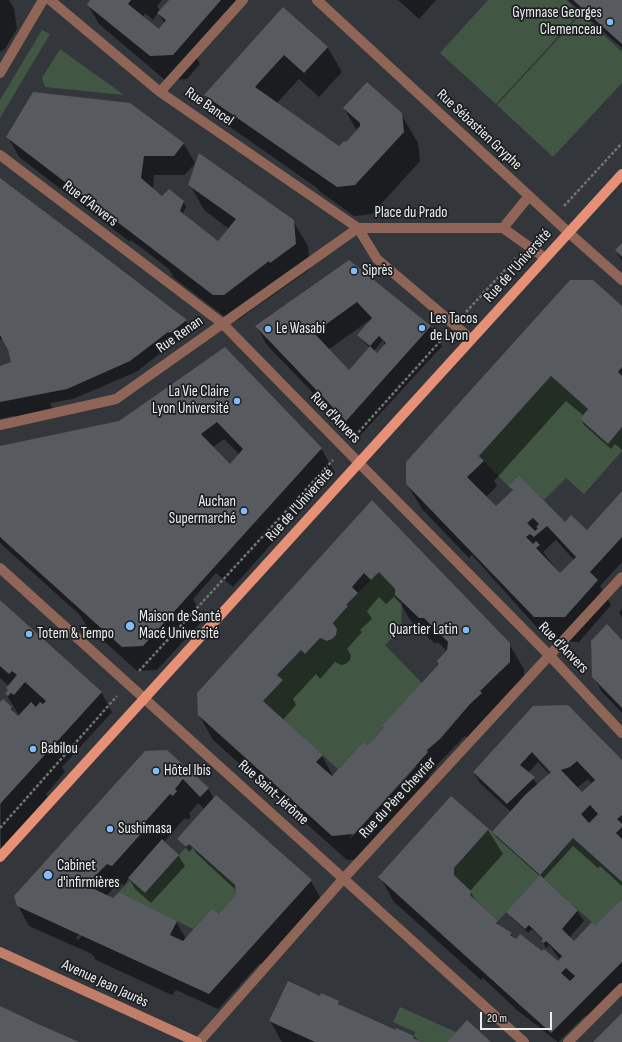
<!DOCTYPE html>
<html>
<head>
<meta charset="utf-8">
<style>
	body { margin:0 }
	#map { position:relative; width:622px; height:1042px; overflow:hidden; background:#33363a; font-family:"Sofia Sans Condensed",sans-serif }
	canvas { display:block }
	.scale { position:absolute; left:480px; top:1012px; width:72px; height:18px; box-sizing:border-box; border:2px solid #eceef1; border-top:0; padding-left:5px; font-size:12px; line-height:14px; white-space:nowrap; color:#eceef1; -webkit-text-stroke:3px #1c1e1f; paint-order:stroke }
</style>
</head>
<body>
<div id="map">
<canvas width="622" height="1042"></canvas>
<div class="scale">20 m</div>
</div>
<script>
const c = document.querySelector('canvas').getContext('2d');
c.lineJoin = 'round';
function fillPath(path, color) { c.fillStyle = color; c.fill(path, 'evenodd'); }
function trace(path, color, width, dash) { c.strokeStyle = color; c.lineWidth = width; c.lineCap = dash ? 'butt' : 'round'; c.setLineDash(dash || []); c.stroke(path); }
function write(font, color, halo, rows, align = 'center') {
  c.font = font + ' "Sofia Sans Condensed",sans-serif'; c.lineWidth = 3.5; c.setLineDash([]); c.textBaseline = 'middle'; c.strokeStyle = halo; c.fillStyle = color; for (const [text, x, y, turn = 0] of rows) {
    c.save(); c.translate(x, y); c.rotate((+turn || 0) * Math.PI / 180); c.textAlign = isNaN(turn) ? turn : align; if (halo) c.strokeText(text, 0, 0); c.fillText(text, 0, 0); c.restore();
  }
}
const green = new Path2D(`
	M488,0H566L580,13L496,104L440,53Z
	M581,14L622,52V83L553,157L497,105Z
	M42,30L50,34L0,118V100Z
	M60,49L124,95L45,87L42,78Z
	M551,376L588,409L580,419L608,444L622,427V451L584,494L566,478L544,500L519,475L508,486L479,456Z
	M379,572L395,589V595L402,602L401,629L385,645L422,683L368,745L363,742L338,769L263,701L283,680L277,675L301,650L305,654L320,638L327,641C333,639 336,636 337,629L333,623L348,607L346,605Z
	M489,829L539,875L573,838L622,882V899L595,925L540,875L498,921L470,895L472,892L454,875V868Z
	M189,844L235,885L236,894L219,914L212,908L193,929L119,892L130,880L145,893Z
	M400,1007L456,1032L447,1042H422L413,1038L415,1032L393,1022Z`);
const shadow = new Path2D(`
	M0,0H9L14,8L17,29L5,49L0,52Z
	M91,0H162L157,6L160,11L169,1L168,0H244L193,51L200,64L187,79L165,80L99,24L88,5ZM145,13L153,20L158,13L165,24L159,31L143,18Z
	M398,0H436L419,19Z
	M568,0H622V48Z
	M283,8L328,48L342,72L319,97L299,79L277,103L339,147L346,144L357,131L344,108L401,114L418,143L420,161L372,214L354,216L319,191L317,188L220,120L205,95Z
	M129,104L184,144L195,163L185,175H154L153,189L163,197L183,202L186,207L183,213L218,243L229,229L204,210L190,185L293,221L308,246L310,269L238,320L228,319L174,278L169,269L131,240L130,242L19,157L8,137Z
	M0,179L186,321L192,332L176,343L175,342L136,372L73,399L50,403L54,412L15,420L13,416L0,419V367L13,363L3,338L0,340Z
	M622,244V261L616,251Z
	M349,261L431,327L442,346L357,439L267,345L256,326ZM371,319L358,335L370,348L349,372L328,350ZM383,340L385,345L377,354L374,351Z
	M622,308V450L615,444L611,449L584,425L581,419L584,416L566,401L494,481L497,486L486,497L496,508L513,492L510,486L565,523L587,531L622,492V562L600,586L611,605L579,642L549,641L472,555L469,558L422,509L407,484ZM556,540L574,560L560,574L543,552Z
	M225,348L321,448L335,473L233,587L216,573L193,599L204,619L157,670L137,671L86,625L80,615L0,543V447L118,422ZM224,439L240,455L230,465L213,447Z
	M372,501L509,644L524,669V687L472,743L465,736L436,766V768L428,777L434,786L368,859L347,860L213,740L199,715ZM379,597L386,604L394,597L401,604L410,620L434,643H439L447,651L440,665L368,746L333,776L322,756L283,720L296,705L293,699L316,674L320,679L335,662L341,665L346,664L350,660L351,655L347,649L362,632L360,630L372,619L367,611ZM414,766H417L351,838L350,837Z
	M0,601L101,692L112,712L62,767L65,772L46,794L48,798L1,850L0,704L12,707L14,713L21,719L6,694L9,691V686L0,678Z
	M622,609V618L619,612Z
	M622,641V713L602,692L593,676Z
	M533,707L622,762V886L600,866L598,868L573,846L543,879L577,911L584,921L569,938L575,943L595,927L622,900V993L589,1019L586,1015L558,1042L518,1011L483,978L481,980L394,902L380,877L488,830L503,854L470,891L478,904L497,922L501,928L506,929L511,934L515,941L558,962L560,960L549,945L547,948L545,947L543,940L532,929L528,933L511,917L508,912L540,876L496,837L493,832L511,812L480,783L474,773ZM520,739L552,771V773H550ZM538,762L549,774L538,785L528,773ZM588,779L592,784L582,793L577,788Z
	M145,752L208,788L214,799L311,881L325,906L267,970L260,963L218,1009L176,990L172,995L96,960L92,954L29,926L18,906ZM198,803L205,810L179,839L189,852L193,848L197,854L237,891V895L222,918L186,939L176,922L106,896L119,883L124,885L129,878L135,889L151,903L185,866L178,855L164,842L185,818L188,820L191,816L189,814ZM103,908H106L78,940L76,938Z
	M320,997L338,1002L340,1006L396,1031L414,1036L420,1042H282L270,1021Z`);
const building = new Path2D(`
	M90,0H131L128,4L159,29L166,20L157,13L169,0H221L173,55L150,56L87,5Z
	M573,0H622V44Z
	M283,7L328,47L304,73L284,55L255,87L339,146L344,141L346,142L360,126V123L343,108L367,82L402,113L404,132L355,185L337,187L204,95Z
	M33,92L130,103L184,143L174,156H144L141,178L162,196L169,189L184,201L180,211L218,241L236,219L188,185L199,153L294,220L296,244L270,263L269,261L224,295H213L6,137Z
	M0,178L97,251L187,320L170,333L168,332L130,361L67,389L0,402V366L11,362L8,350L0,335Z
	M622,243V257L615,250Z
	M349,260L431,326L346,421L255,326ZM357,302L372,318L357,335L370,346L379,336L386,343L377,353L370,346L349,370L314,333Z
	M570,280H593L622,306V367L618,372L622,376V427L608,444L580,419L588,409L551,376L479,456L484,461L467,477L496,506L513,490L508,486L519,475L565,522L571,515L587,530L622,491V537L590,572L598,580L565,617H534L406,484V462ZM533,518L539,524L536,527L538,528L535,531L527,523ZM547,526L576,557L560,573L536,548L540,545L536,541L533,544L526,537L530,534L534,537Z
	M225,347L322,448L143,646L122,647L0,537V446L119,421ZM217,422L243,449L230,464L201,434Z
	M372,500L510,643V662L480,691L482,693L470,704L440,739L427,750L428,752L420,761L354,834L332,836L198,715L197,693ZM379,572L395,589V595L419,618H424L448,642L447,650L437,661L439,664L382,726L384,727L368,745L363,742L332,776L316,762L323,755L263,701L283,680L277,675L301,650L305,654L320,638L327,641L332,639L336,635L337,629L333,623L348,606L346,605L358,593L352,587L364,573L371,580Z
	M0,600L102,692L0,804V702L3,699L12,707L11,709L18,716L31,702L36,707L40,702L43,704L46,701L25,682L14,695L11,693L8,696L5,694L8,690L6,688L17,675L12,671L9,674L0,666Z
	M607,624L622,640V708L592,677L591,641Z
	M568,705L622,760V815L617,819L622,824V827L616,833L622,839V882L573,838L540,875L578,910L562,929L574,941L592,922L595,925L622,899V962L551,1033L378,877L451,796L489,829L454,868V875L472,892L470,895L498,921L496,923L512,933L510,935L516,939L520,934L542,951L544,949L558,961L562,956L546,941L544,943L541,941L543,939L529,925L525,929L506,912L540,875L492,832L525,795L551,772L532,752L520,765L535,777L507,804L473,772L533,706ZM577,761L595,780L582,792L561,770L570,767ZM590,805L598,814L589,823L581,814ZM566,968L575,976L570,981L561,973Z
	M167,750L209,788L200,797L183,779L175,789L177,791L173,796L170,794L144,823L148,826L112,866L107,864L93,878H88L82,885L87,889H94L113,898L119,892L177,921L170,935L183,941L212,908L219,914L236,894L235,885L189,844L186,847L177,839L216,795L312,880L209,994L17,906L14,896L145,751Z
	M162,839L179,855L145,893L128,878Z
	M288,981L320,996L321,993L339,1001L338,1004L396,1030V1028L414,1036L413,1038L422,1042H315L269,1021Z
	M0,1006L38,1024L79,1042H0Z
	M622,1013V1042H593Z
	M467,1020L491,1042H447Z`);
const path = new Path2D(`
	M564,206L622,143
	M466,312L516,258
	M355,436L443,338
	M139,671L333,460
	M0,828L117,696`);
const minor = new Path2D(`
	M50,0L160,92L358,228L377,259L471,339
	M0,73L43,0
	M160,92L243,0
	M0,155L222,323L359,463
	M358,228H503L545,258
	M503,228L529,196
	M568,232L622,280
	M0,425L116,399L358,228
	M0,568L524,1042
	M199,1042L344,878L622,577
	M568,1042L622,988`);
const tertiary = new Path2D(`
	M317,0L568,232
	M359,463L550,656L622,733`);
const secondary = new Path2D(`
	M0,952L197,1042`);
const primary = new Path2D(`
	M0,857L622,174`);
const markers = [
	[610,22,4,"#83bcfb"],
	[354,271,4,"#83bcfb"],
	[422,328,4,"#83bcfb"],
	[268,329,4,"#83bcfb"],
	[237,401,4,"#83bcfb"],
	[244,511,4,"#83bcfb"],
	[130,626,5,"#83bcfb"],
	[466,630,4,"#83bcfb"],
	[29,634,4,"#83bcfb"],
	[33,749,4,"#83bcfb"],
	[156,771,4,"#83bcfb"],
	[110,829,4,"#83bcfb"],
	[48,875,5,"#83bcfb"]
];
const poiNames = [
	["Gymnase Georges",602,13,"right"],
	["Clemenceau",602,30,"right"],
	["Siprès",362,271],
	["Les Tacos",430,319],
	["de Lyon",430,336],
	["Le Wasabi",276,329],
	["La Vie Claire",229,392,"right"],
	["Lyon Université",229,409,"right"],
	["Auchan",236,502,"right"],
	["Supermarché",236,519,"right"],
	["Maison de Santé",139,617],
	["Macé Université",139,634],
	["Quartier Latin",458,630,"right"],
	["Totem & Tempo",37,634],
	["Babilou",41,749],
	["Hôtel Ibis",164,771],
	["Sushimasa",118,829],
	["Cabinet",57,866],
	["d'infirmières",57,883]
];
const streetNames = [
	["Rue Bancel",209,107,35],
	["Rue Sébastien Gryphe",479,130,43],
	["Rue d'Anvers",90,204,37],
	["Place du Prado",411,213],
	["Rue de l'Université",518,266,-48],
	["Rue Renan",180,335,-35],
	["Rue d'Anvers",335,418,46],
	["Rue de l'Université",300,505,-48],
	["Rue d'Anvers",563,648,46],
	["Rue Saint-Jérôme",273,793,42],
	["Rue du Père Chevrier",398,798,-47],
	["Avenue Jean Jaurès",105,984,25]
];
fillPath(green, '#415743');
fillPath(shadow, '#0007');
fillPath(building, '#575a5e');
trace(path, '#707377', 2.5, [3, 2]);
trace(minor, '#8f6557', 10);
trace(tertiary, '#8f6557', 10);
trace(secondary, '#c07e69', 10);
trace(primary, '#e69175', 10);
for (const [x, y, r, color] of markers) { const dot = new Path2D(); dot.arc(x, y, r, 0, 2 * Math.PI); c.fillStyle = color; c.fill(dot); trace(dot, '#1c1e1f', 1.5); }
write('15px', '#eceef1', '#1c1e1f', poiNames, 'left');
write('15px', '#eceef1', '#1c1e1f', streetNames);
</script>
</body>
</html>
